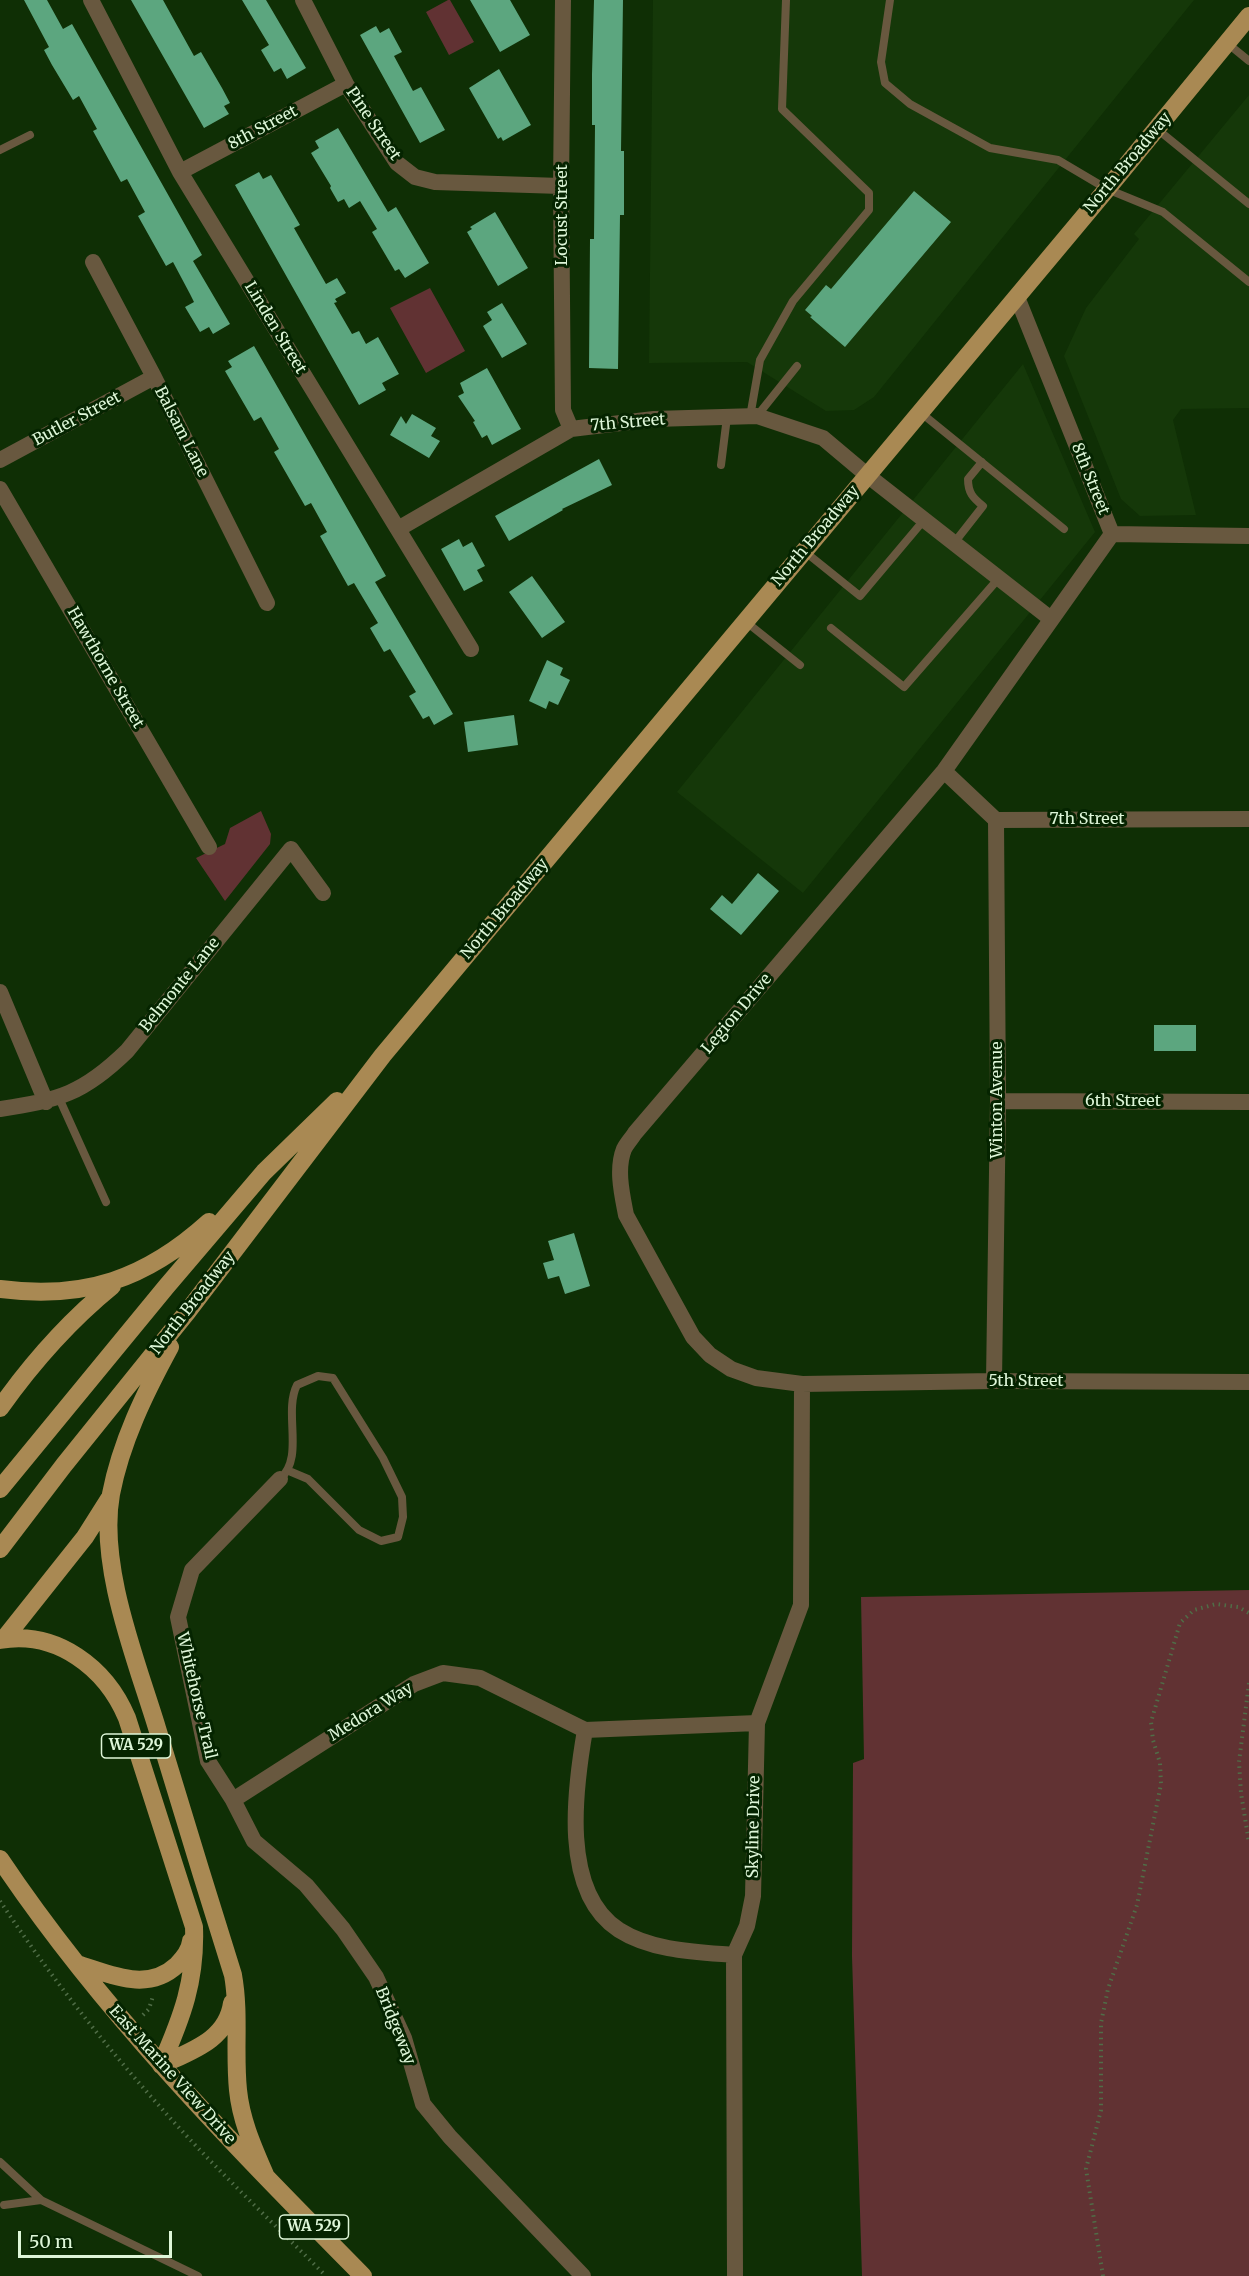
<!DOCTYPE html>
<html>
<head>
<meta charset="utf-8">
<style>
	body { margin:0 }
	#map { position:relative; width:1249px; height:2276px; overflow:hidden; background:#0f2f05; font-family:Merriweather,serif }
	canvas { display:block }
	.scale { position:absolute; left:18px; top:2231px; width:154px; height:27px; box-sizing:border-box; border:3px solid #def6d8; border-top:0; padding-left:8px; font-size:18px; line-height:21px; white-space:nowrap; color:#def6d8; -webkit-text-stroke:4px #052400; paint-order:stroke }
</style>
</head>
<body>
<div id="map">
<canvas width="1249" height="2276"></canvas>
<div class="scale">50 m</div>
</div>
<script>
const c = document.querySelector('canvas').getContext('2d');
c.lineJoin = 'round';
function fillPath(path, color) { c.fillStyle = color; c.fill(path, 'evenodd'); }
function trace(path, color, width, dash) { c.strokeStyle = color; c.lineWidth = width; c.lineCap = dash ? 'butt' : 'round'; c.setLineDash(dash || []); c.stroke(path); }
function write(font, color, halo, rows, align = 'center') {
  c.font = font + ' Merriweather,serif'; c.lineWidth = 6; c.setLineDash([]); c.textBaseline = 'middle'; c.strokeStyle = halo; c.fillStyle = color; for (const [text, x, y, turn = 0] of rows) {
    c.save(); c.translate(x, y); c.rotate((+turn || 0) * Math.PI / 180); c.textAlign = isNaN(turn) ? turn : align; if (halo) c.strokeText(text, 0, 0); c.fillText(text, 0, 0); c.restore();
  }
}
const built = new Path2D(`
	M653,0H1194L874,397L854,410L826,411L747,362L649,363Z
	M1249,95V408L1181,409L1173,420L1196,515L1140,516L1121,499L1064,356L1086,308L1139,239L1134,234Z
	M1023,364L1095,532L803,893L677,792Z`);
const green = new Path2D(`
	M448,0H450L474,42L449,55L426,12Z
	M430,288L465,351L426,373L390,308Z
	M261,811L271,834L270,844L225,901L196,858L225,844L230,828Z
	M1249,1590V2276H862L852,1956L853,1763L864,1759L861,1597Z`);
const building = new Path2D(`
	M24,0H47L63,29L72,24L202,255L193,261L230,324L213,334L209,327L200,332L185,307L194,302L190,294L173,262L166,266L138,216L145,212L127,179L121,182L93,131L97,129L79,96L73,100L52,65L44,50L49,47Z
	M131,0H163L194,56L201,52L222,88L230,103L224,106L229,114L204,128Z
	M242,0H266L306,68L287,79L281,68L274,72L261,50L269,45Z
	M470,0H510L530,35L500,52Z
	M594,0H623L621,151H624V215H620L618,369L589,368L590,239H594L595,125H592V74Z
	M376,26L380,33L389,28L402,52L394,56L413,91L421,87L445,130L420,143L360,35Z
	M499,69L531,125L503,141L501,137L498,139L469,88Z
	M338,128L388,212L396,207L429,263L405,278L399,269L395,271L372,232L377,229L360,201L349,208L344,199L338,202L330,188L331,186L311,153L319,148L315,141Z
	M259,172L263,179L271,175L300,225L294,228L326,284L337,278L346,293L335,299L337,302L334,303L352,334L359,331L366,344L378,337L399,374L382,383L386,390L359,405L235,185Z
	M914,191L951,222L845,347L810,317L812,316L805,310L826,285L831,289Z
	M495,212L528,268L498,286L467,232L472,229L470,227Z
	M502,303L527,344L502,358L483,326L492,320L487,312Z
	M254,346L386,576L375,582L453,714L434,725L429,716L423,719L409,696L416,692L390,649L384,652L370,628L378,623L354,583L348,586L320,536L327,532L311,503L305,506L274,452L279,449L261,417L254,421L225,371L232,367L228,361Z
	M487,368L521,429L492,445L487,435L482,438L473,422L475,421L458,396L464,393L460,383Z
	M412,414L436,428L431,436L440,441L429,458L390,435L401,416L406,424Z
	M599,459L612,485L562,509L563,510L509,541L495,516Z
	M459,539L463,547L472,542L485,566L477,570L483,581L464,591L441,549Z
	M532,576L565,622L542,638L509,592Z
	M547,660L563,668L560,675L570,680L558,705L549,701L546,709L529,701Z
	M514,715L518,745L468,752L464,722Z
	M758,873L779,891L741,935L710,909L722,895L732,904Z
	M1154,1025H1196V1051H1154Z
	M574,1233L590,1286L565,1294L559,1276L548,1279L543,1263L554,1260L548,1241Z`);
const path = new Path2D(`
	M1249,1683L1239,1762L1241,1793L1249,1843
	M0,1901C57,1987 126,2072 197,2147C239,2191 283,2233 326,2276
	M143,2015L149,2009L153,1996
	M1103,2276L1086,2169L1101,2110V2023L1108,1989L1137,1905L1161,1784L1160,1763L1153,1740L1151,1722L1180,1623L1194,1610L1216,1604L1238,1607L1249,1613`);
const lane = new Path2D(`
	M890,0L881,62L885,83L910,104L990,148L1058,160L1107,189L1163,212L1249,282
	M1227,43L1249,61
	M1157,129L1249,204
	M0,150L30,135
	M920,412L1064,529
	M757,416L797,366
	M750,417L760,360L793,301L869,210V193L782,109L786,0
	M721,465L727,417
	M954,543L983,506C973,498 968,493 968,479L982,462
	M804,551L860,596L924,520
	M745,621L800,665
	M831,628L904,687L999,578
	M59,1098L106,1202
	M280,1479C305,1457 283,1413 297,1385L318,1376L333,1378L383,1458L402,1497L403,1517L398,1537L381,1541L359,1530L308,1479L289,1471
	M0,2162L41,2200
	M4,2205L41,2200L198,2276`);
const street = new Path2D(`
	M91,0L180,172L471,649
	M303,0L346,84L397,163L415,177L435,182L561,186
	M563,0L561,186L563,410L571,429
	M180,172L346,84
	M93,262L154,377L267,603
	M1017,297L1112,534L1249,536
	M0,460L154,377
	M0,489L209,847
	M398,529L571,429L654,419L757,416L823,438L867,475L1051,619
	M1112,534L944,771L635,1133C632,1138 627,1143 624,1149C616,1169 622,1194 626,1215L693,1337L710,1355L731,1369L756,1378L802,1384L994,1381L1249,1382
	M944,771L996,820L1249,819
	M0,992L46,1102
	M998,1101L1249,1102
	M0,1109C59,1100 83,1094 127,1051L291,849L323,893
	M994,1381L998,1101L996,820
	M280,1479L192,1570L178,1617L208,1761L233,1800L254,1841L306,1885L343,1929L376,1977L404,2038L423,2104L450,2137L583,2276
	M585,1730C575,1788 560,1892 619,1930C652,1951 696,1952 734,1955
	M233,1800L414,1684L443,1673L480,1678L585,1730L757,1723
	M735,2276L734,1955L747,1926L753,1896L757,1723L801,1605L802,1384`);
const primary = new Path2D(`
	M0,1289C85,1300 146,1279 209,1222
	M170,1347C145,1393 121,1442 111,1494C98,1566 136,1659 157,1728C182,1810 207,1893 233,1975C240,2014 234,2051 238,2090C241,2121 254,2149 266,2177
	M0,1408C32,1363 69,1321 112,1286
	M0,1489L166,1287L264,1172L337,1101
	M0,1549L64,1465L188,1311L383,1055L1107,189L1249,16
	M4,1639L85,1537L109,1499
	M0,1640C57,1630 106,1668 127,1718L194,1927C196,1981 182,2017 161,2065
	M0,1859C103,2013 233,2144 363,2276
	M77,1964C110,1974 147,1993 177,1965C184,1958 190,1951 191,1941
	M161,2065C191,2051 227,2040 232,2003`);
const shields = [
	[136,1746,69],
	[314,2227,69]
];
const shieldNames = [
	["WA 529",136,1746],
	["WA 529",314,2227]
];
const streetNames = [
	["Pine Street",373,124,56],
	["8th Street",263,128,-28],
	["North Broadway",1128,163,-50],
	["Locust Street",562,215,-90],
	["Linden Street",275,328,59],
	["Butler Street",77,419,-28],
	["7th Street",628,423,-5],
	["Balsam Lane",181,432,63],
	["8th Street",1090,479,68],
	["North Broadway",816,536,-50],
	["Hawthorne Street",105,668,60],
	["7th Street",1087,819],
	["North Broadway",505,909,-50],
	["Belmonte Lane",180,985,-51],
	["Legion Drive",737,1014,-50],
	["Winton Avenue",997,1100,-90],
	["6th Street",1123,1101],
	["North Broadway",193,1303,-52],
	["5th Street",1026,1381],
	["Whitehorse Trail",196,1696,77],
	["Medora Way",371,1712,-32],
	["Skyline Drive",754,1827,-89],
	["Bridgeway",395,2026,68],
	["East Marine View Drive",172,2075,48]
];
fillPath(built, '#153809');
fillPath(green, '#613233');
fillPath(building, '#5ca67f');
trace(path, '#506d47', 4, [1.5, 4.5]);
trace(lane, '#68583f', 8);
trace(street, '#68583f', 16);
trace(primary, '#a98953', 18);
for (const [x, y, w] of shields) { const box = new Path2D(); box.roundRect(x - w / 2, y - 12, w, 24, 4.5); c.fillStyle = '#052400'; c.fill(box); trace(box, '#def6d8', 1.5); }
write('bold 15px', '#def6d8', null, shieldNames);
write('16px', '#def6d8', '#052400', streetNames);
</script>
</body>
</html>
